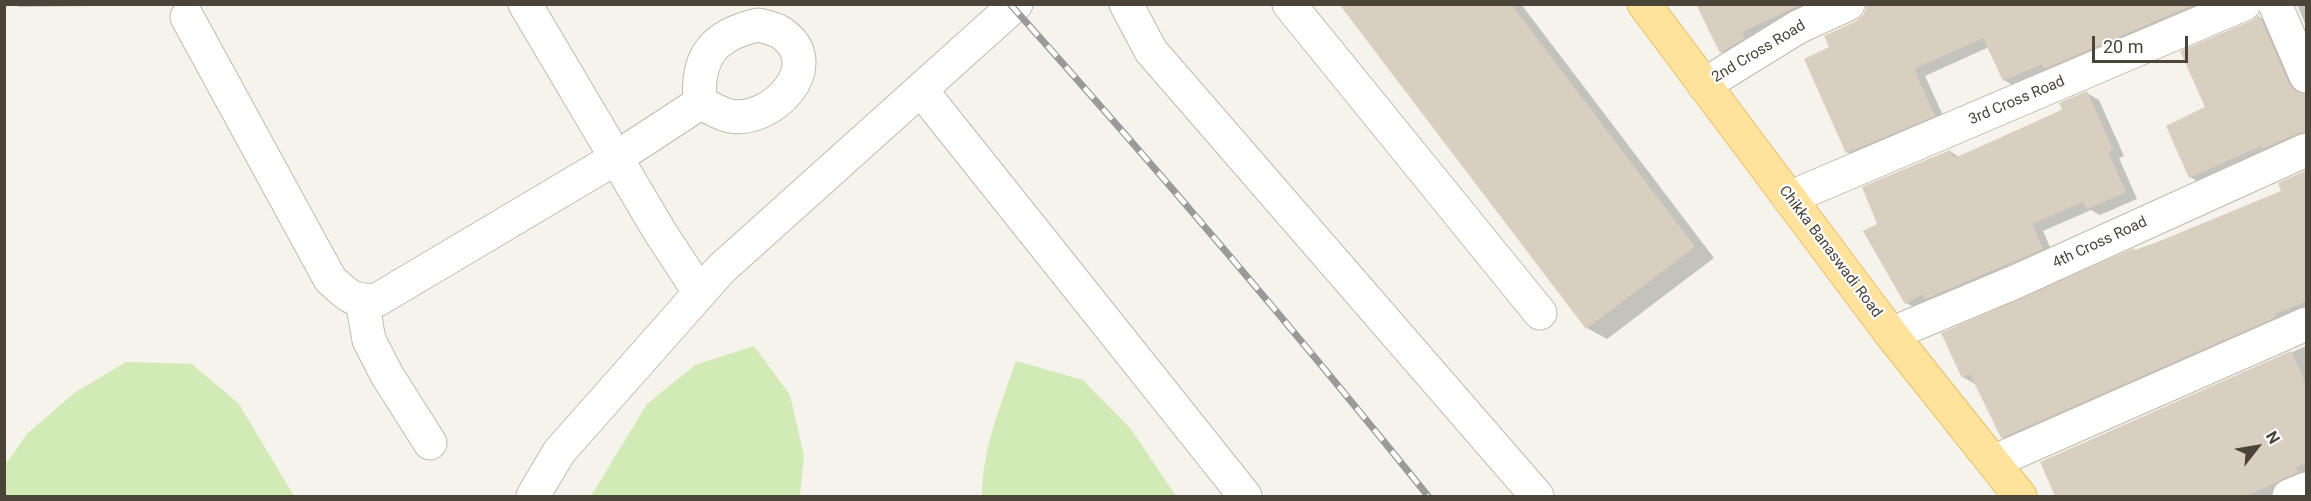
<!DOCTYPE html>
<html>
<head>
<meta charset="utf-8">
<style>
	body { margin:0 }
	#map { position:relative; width:2311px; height:501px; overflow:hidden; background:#f6f3ec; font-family:Roboto,sans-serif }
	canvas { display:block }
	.frame { position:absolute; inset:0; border:6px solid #4b4439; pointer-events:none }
	.north { position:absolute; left:2227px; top:417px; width:60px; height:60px; -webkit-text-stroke:4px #fff; paint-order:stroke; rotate:59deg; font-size:16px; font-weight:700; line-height:24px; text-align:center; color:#4b4439 }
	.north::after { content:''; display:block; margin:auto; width:21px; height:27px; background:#4b4439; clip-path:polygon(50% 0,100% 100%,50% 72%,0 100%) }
	.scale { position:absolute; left:2092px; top:36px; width:96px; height:27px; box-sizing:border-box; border:3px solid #4b4439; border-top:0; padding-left:8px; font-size:18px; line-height:21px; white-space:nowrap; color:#4b4439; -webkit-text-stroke:4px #fff; paint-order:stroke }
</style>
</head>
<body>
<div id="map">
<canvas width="2311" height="501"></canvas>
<div class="frame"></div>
<div class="north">N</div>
<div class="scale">20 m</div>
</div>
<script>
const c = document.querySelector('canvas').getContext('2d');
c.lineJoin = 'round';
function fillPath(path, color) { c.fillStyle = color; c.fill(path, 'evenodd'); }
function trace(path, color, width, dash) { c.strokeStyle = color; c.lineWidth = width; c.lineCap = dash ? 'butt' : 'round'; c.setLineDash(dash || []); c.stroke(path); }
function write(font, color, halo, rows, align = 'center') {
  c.font = font + ' Roboto,sans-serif'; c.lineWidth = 4.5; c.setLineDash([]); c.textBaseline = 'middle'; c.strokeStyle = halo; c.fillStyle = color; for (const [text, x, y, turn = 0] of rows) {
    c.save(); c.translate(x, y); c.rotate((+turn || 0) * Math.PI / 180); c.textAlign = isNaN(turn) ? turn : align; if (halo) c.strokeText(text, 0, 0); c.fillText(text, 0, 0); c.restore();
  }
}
const green = new Path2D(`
	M754,346L790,395L804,456L800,496H591L647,404L695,365Z
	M1016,361L1083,380L1131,429L1176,496H982C982,450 1001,404 1016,361Z
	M126,362L192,364L239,404L294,496H5V465L27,434L74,393Z`);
const shadow = new Path2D(`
	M14,4H97V6L19,7Z
	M1341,4H1521L1714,258L1607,339L1587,328Z
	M1698,4H1832L1733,59L1721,52Z
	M1930,4H2222L2016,87L2004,80L1989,47L1925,76L1946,122L1859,159L1847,152Z
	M2297,4H2306V26Z
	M2259,17L2271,23L2301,92L2304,96H2306V141L2202,184L2190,177L2207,108L2252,23Z
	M2087,93L2099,100L2124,156L2119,158L2137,199L2100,215L2091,210L2043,231L2054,256L1919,310L1906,303L1879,225L1950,151L1959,157L2058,113Z
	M2306,172V316L2014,444L2002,437L1975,384L1963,377L2136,251L2283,192Z
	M2306,346V480L2284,496H2060L2055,494L2042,463Z`);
const building = new Path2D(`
	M1339,4H1511L1695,247L1586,329Z
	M1696,4H1802L1742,32L1745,38L1720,53Z
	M1867,4H2195L2044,69L2042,64L2003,81L1983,38L1914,69L1935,116L1846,153L1804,59L1829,47L1824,36L1856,21L1864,14Z
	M2259,15L2289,84L2295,91L2307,94V131L2298,133L2262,149L2261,146L2189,178L2166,126L2205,107L2180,51L2251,21Z
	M2087,91L2113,150L2108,152L2126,192L2087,209L2083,202L2032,224L2043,249L1925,299L1923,294L1905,304L1863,231L1877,224L1862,187L1950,150L1954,158L1975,149L2057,112L2062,109L2059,103Z
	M2307,170V301L2275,314L2276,317L2001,438L1970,374L1962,378L1941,333L2134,248L2135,250L2160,241L2281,191L2278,183Z
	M2291,351L2307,386V463L2296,467L2298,472L2247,496H2055L2040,462Z`);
const minor = new Path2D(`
	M525,4L660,232L700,293
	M1126,4L1151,51L1537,496
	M1289,4L1540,313
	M2275,4L2306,76
	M187,17L330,279C347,295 352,302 377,300L616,158L700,103
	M758,25C766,27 777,29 784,35C826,67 771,124 730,116C720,114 710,107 700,103C696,57 713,35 758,25Z
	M1704,85L1798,27L1848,4
	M921,90L1245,496
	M1789,198L2244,4
	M362,301L369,340L387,375L430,443
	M1891,334L2015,282L2306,150
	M1993,462L2306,324
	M533,496L559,452L721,269L1016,4
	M2289,496L2306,489`);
const major = new Path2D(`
	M1644,4L1891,334L2020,496`);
const rail = new Path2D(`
	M1010,4C1154,165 1293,328 1428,496`);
const streetNames = [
	["2nd Cross Road",1759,52,-31],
	["3rd Cross Road",2017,101,-23],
	["4th Cross Road",2100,243,-25],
	["Chikka Banaswadi Road",1830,252,53]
];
fillPath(green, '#d2eab5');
fillPath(shadow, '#0003');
fillPath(building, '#d8cfc1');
trace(minor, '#c2bbae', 35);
trace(major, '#e6c16a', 35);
trace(minor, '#fff', 33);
trace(major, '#ffe39c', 33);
trace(rail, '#9a9a9a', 7);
trace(rail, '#fff', 4.5, [14]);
write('15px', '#4b4439', '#fff', streetNames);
</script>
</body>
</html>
